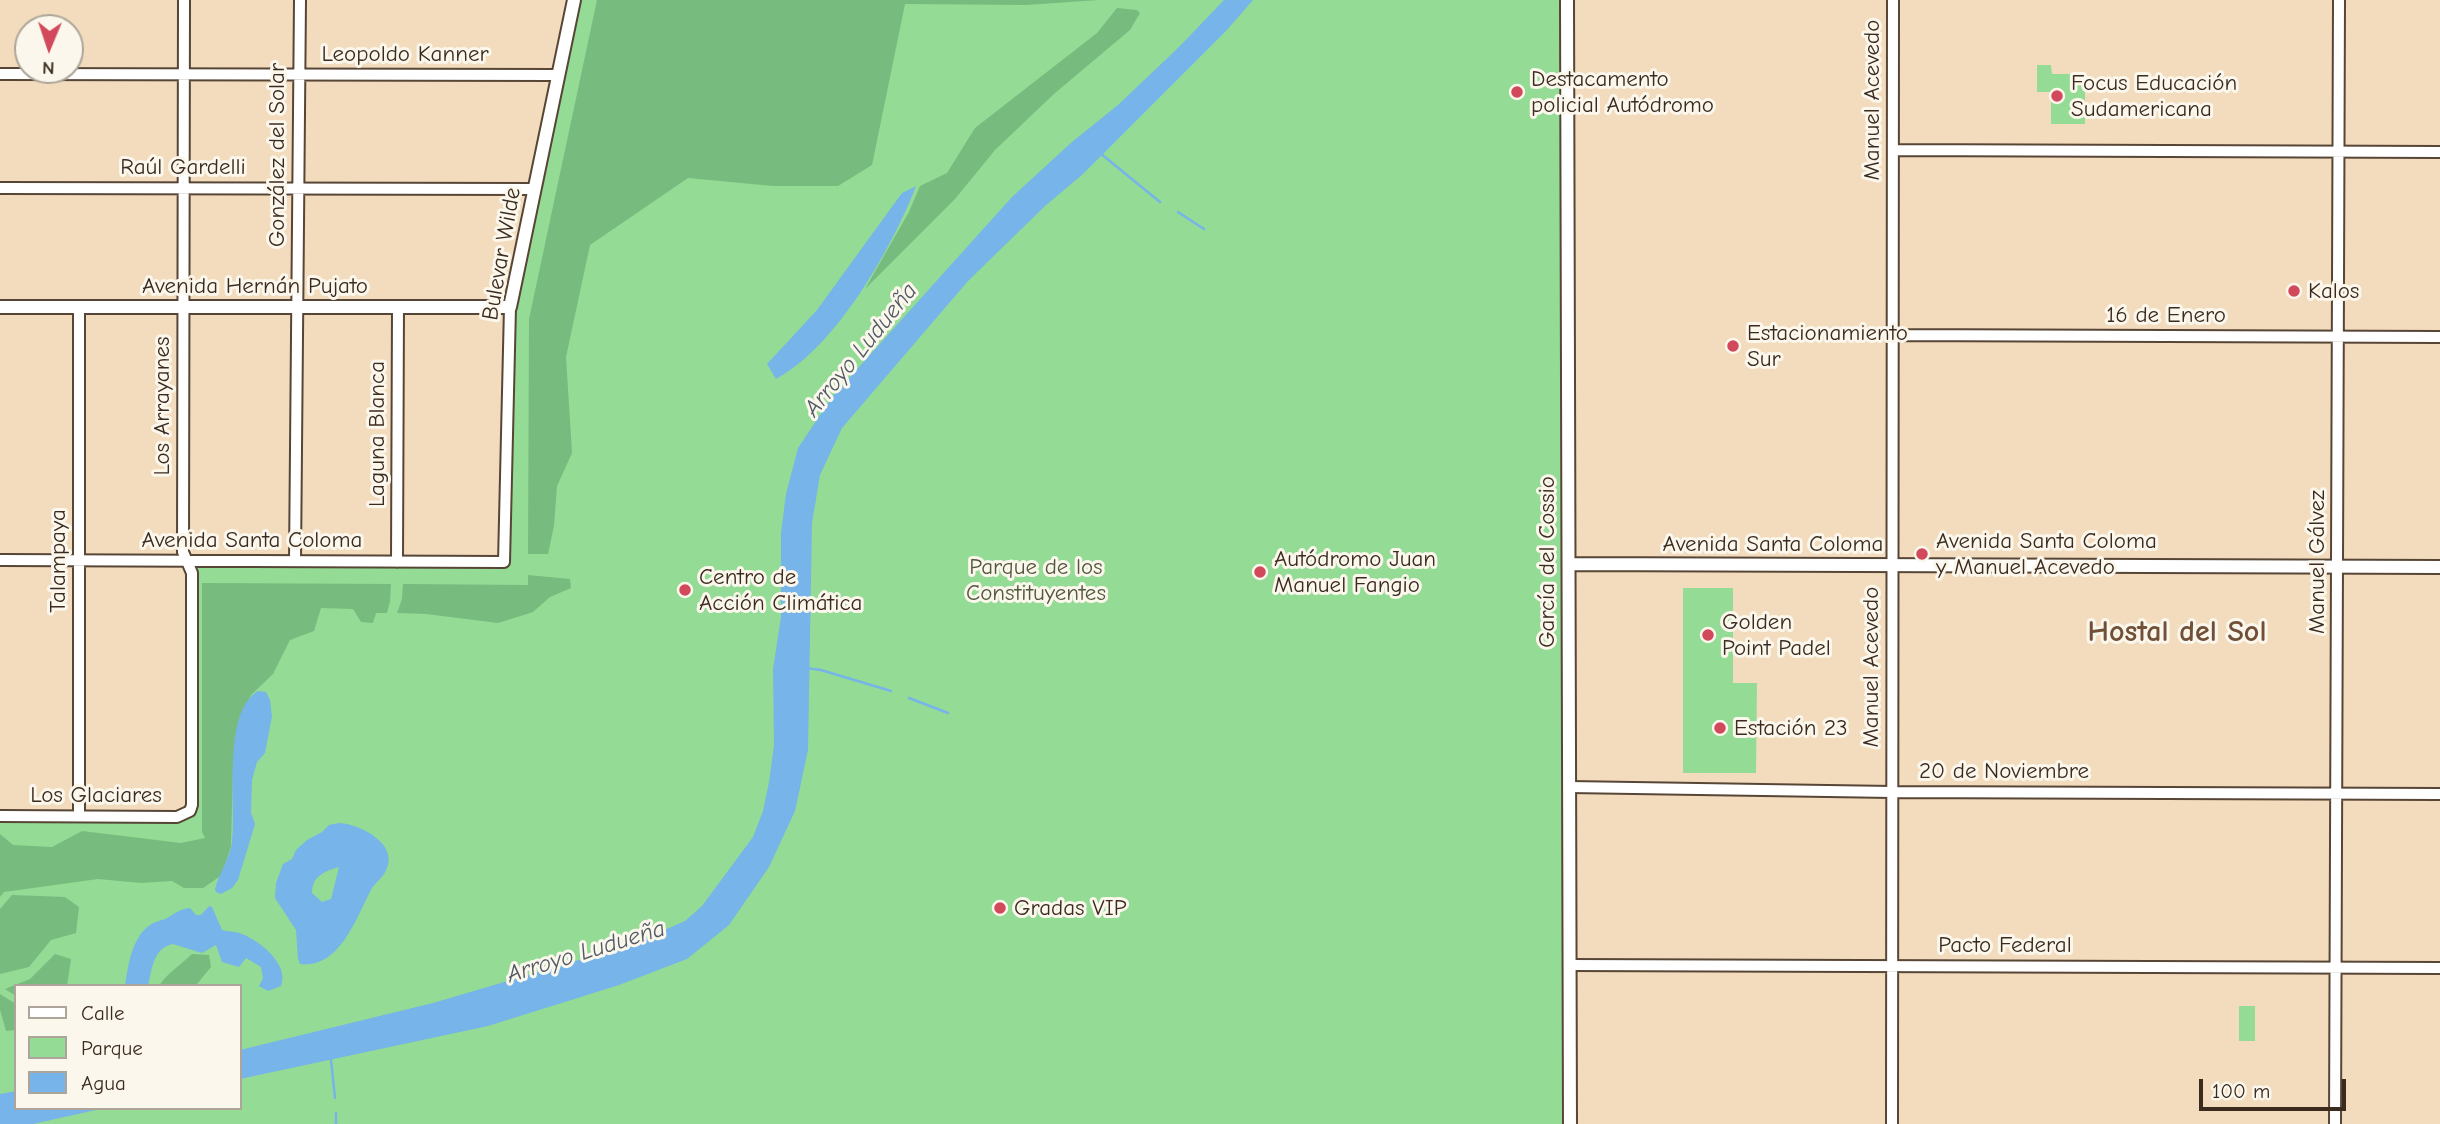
<!DOCTYPE html>
<html>
<head>
<meta charset="utf-8">
<style>
	body { margin:0 }
	#map { position:relative; width:2440px; height:1124px; overflow:hidden; background:#f3dcbd; font-family:"Comic Neue",sans-serif }
	canvas { display:block }
	.legend { position:absolute; left:14px; top:984px; width:228px; height:126px; box-sizing:border-box; background:#fbf7ec; border:2px solid #aea59a; margin:0; padding:9px 12px; list-style:none; font-size:21px; color:#3b2a1e }
	.legend li { display:flex; align-items:center; gap:14px; height:35px }
	.legend b { width:35px; border:2px solid #aea59a }
	.north { position:absolute; left:14px; top:14px; width:70px; height:70px; box-sizing:border-box; background:#fbf7ec; border:2px solid #aea59a; border-radius:50%; rotate:182deg; font-size:19px; font-weight:700; line-height:28px; text-align:center; color:#3b2a1e }
	.north::after { content:''; display:block; margin:auto; width:24px; height:32px; background:#d1495b; clip-path:polygon(50% 0,100% 100%,50% 72%,0 100%) }
	.scale { position:absolute; left:2199px; top:1079px; width:147px; height:32px; box-sizing:border-box; border:4px solid #3b2a1e; border-top:0; padding-left:9px; font-size:21px; line-height:24px; white-space:nowrap; color:#3b2a1e; -webkit-text-stroke:5px #fbf7ec; paint-order:stroke }
</style>
</head>
<body>
<div id="map">
<canvas width="2440" height="1124"></canvas>
<ul class="legend">
<li><b style="height:9px;background:#fff"></b>Calle</li>
<li><b style="height:19px;background:#94db95"></b>Parque</li>
<li><b style="height:19px;background:#76b4e9"></b>Agua</li>
</ul>
<div class="north">N</div>
<div class="scale">100 m</div>
</div>
<script>
const c = document.querySelector('canvas').getContext('2d');
c.lineJoin = 'round';
function fillPath(path, color) { c.fillStyle = color; c.fill(path, 'evenodd'); }
function trace(path, color, width, dash) { c.strokeStyle = color; c.lineWidth = width; c.lineCap = dash ? 'butt' : 'round'; c.setLineDash(dash || []); c.stroke(path); }
function write(font, color, halo, rows, align = 'center') {
  c.font = font + ' "Comic Neue",sans-serif'; c.lineWidth = 6; c.setLineDash([]); c.textBaseline = 'middle'; c.strokeStyle = halo; c.fillStyle = color; for (const [text, x, y, turn = 0] of rows) {
    c.save(); c.translate(x, y); c.rotate((+turn || 0) * Math.PI / 180); c.textAlign = isNaN(turn) ? turn : align; if (halo) c.strokeText(text, 0, 0); c.fillText(text, 0, 0); c.restore();
  }
}
const green = new Path2D(`
	M574,0H1567L1570,1124H0V816L177,817L190,811L187,561L504,562L510,307ZM16,986H240V1108H16Z
	M2037,65H2051L2052,74H2085V124H2051V92H2037Z
	M1683,588H1733V683H1757L1756,773H1683Z
	M2239,1006H2255V1041H2239Z`);
const forest = new Path2D(`
	M597,0H1099L1026,5L905,4L872,165L838,186H773L688,178L590,245L566,357L572,453L557,486L554,526L548,554H528L529,319Z
	M1117,8L1137,10L1140,13L1130,30L1055,93L995,150L955,199L865,289L909,212L920,186L947,173L975,128L1097,33Z
	M528,575L570,579L571,588L550,597L533,612L498,623L426,614L397,613L402,599L403,584L528,585Z
	M202,583L391,584L390,601L387,613H376L373,623L361,622L353,609L321,608L314,631L290,640L273,674L251,695L239,718L233,767L231,846L222,875L203,888H184L172,881L141,883L98,879L4,892L0,897V834L13,845L52,847L82,831L181,843L205,838L202,832Z
	M12,895L65,897L79,907L76,933L51,940L29,967L0,974V909Z
	M55,954L71,959L67,986H16V996L5,989L30,979Z
	M192,954L209,955L211,967L197,984L159,986C168,972 180,966 192,954Z
	M0,994L16,1004V1030L6,1031L0,1010Z`);
const water = new Path2D(`
	M1224,0H1253L1226,31L1083,174L1045,206L968,281L842,428L820,475L812,523L808,750L795,811L769,867L729,925L687,959L619,985L488,1026L240,1079V1050L433,1003L606,952L637,942L685,921L702,906L753,837L763,811L769,782L774,745L773,669L781,617V533L786,494L798,448L832,397L1012,197L1072,142L1118,105L1179,47Z
	M916,186C892,248 837,346 776,379L767,364L817,310L902,193Z
	M258,691L266,692L270,700L272,716L265,753L257,762L252,780L251,813L255,824L238,880L232,888L221,894L216,892L215,889C219,873 229,860 232,843C237,806 221,713 258,691Z
	M339,823C361,824 403,846 384,874C380,880 374,884 371,890C356,918 340,969 300,964L298,959L296,930L275,898L276,883L283,864L292,859L296,850L307,840L322,832L329,825ZM339,867L331,899L322,902L312,893C312,876 325,871 339,867Z
	M209,906L212,907L222,930C228,932 234,931 239,933C258,939 290,964 281,986L268,991L259,986L263,978L261,967L246,958L239,967L222,962L216,945L202,953L173,944C153,948 152,969 148,986H125C128,966 132,937 150,925C154,922 160,921 165,919C175,914 179,909 190,908L196,915H201Z
	M16,1091V1108H105L33,1124H0V1094Z`);
const stream = new Path2D(`
	M1100,153L1160,202
	M1178,212L1204,229
	M806,668L821,670L891,691
	M909,698L948,713
	M331,1060L335,1098
	M336,1113V1124`);
const minor = new Path2D(`
	M0,74L558,75
	M1893,150L2440,152
	M0,188L535,189
	M79,307V816
	M1893,335L2440,337
	M0,560L504,562L510,307
	M295,561L300,0
	M397,562L398,307
	M1569,787L1892,792L2440,794
	M0,816L177,817L190,811L192,805V573L183,552L184,0
	M1569,965L2440,968
	M1892,1124L1893,0
	M2335,1124L2339,0`);
const tertiary = new Path2D(`
	M1567,0L1570,1124
	M0,307H510L574,0
	M1569,564L2440,567`);
const markers = [
	[1517,92,7,"#d1495b"],
	[2057,96,7,"#d1495b"],
	[2294,291,7,"#d1495b"],
	[1733,346,7,"#d1495b"],
	[1922,554,7,"#d1495b"],
	[1260,572,7,"#d1495b"],
	[685,590,7,"#d1495b"],
	[1708,635,7,"#d1495b"],
	[1720,728,7,"#d1495b"],
	[1000,908,7,"#d1495b"]
];
const streetNames = [
	["Leopoldo Kanner",405,54],
	["Manuel Acevedo",1872,100,-90],
	["González del Solar",277,155,-90],
	["Raúl Gardelli",183,167],
	["Bulevar Wilde",502,254,-80],
	["Avenida Hernán Pujato",255,286],
	["16 de Enero",2166,315],
	["Los Arrayanes",162,406,-90],
	["Laguna Blanca",377,434,-90],
	["Avenida Santa Coloma",252,540],
	["Avenida Santa Coloma",1773,544],
	["Talampaya",58,561,-90],
	["García del Cossio",1547,562,-90],
	["Manuel Gálvez",2317,562,-90],
	["Manuel Acevedo",1871,667,-90],
	["20 de Noviembre",2004,771],
	["Los Glaciares",96,795],
	["Pacto Federal",2005,945]
];
const poiNames = [
	["Destacamento",1531,79],
	["policial Autódromo",1531,105],
	["Focus Educación",2071,83],
	["Sudamericana",2071,109],
	["Kalos",2308,291],
	["Estacionamiento",1747,333],
	["Sur",1747,359],
	["Avenida Santa Coloma",1936,541],
	["y Manuel Acevedo",1936,567],
	["Autódromo Juan",1274,559],
	["Manuel Fangio",1274,585],
	["Centro de",699,577],
	["Acción Climática",699,603],
	["Golden",1722,622],
	["Point Padel",1722,648],
	["Estación 23",1734,728],
	["Gradas VIP",1014,908]
];
const parkNames = [
	["Parque de los",1036,567],
	["Constituyentes",1036,593]
];
const waterNames = [
	["Arroyo Ludueña",861,350,-51],
	["Arroyo Ludueña",586,952,-17]
];
const districtNames = [
	["Hostal del Sol",2177,633]
];
fillPath(green, '#94db95');
fillPath(forest, '#77bb7e');
fillPath(water, '#76b4e9');
trace(stream, '#76b4e9', 2.5);
trace(minor, '#574536', 14);
trace(tertiary, '#574536', 16);
trace(minor, '#fff', 10);
trace(tertiary, '#fff', 12);
for (const [x, y, r, color] of markers) { const dot = new Path2D(); dot.arc(x, y, r, 0, 2 * Math.PI); c.fillStyle = color; c.fill(dot); trace(dot, '#fbf7ec', 2.5); }
write('23px', '#3b2a1e', '#fbf7ec', streetNames);
write('23px', '#3b2a1e', '#fbf7ec', poiNames, 'left');
write('23px', '#51563c', '#fbf7ec', parkNames);
write('italic 24px', '#505a65', '#fbf7ec', waterNames);
write('bold 30px', '#725038', '#fbf7ec', districtNames);
</script>
</body>
</html>
